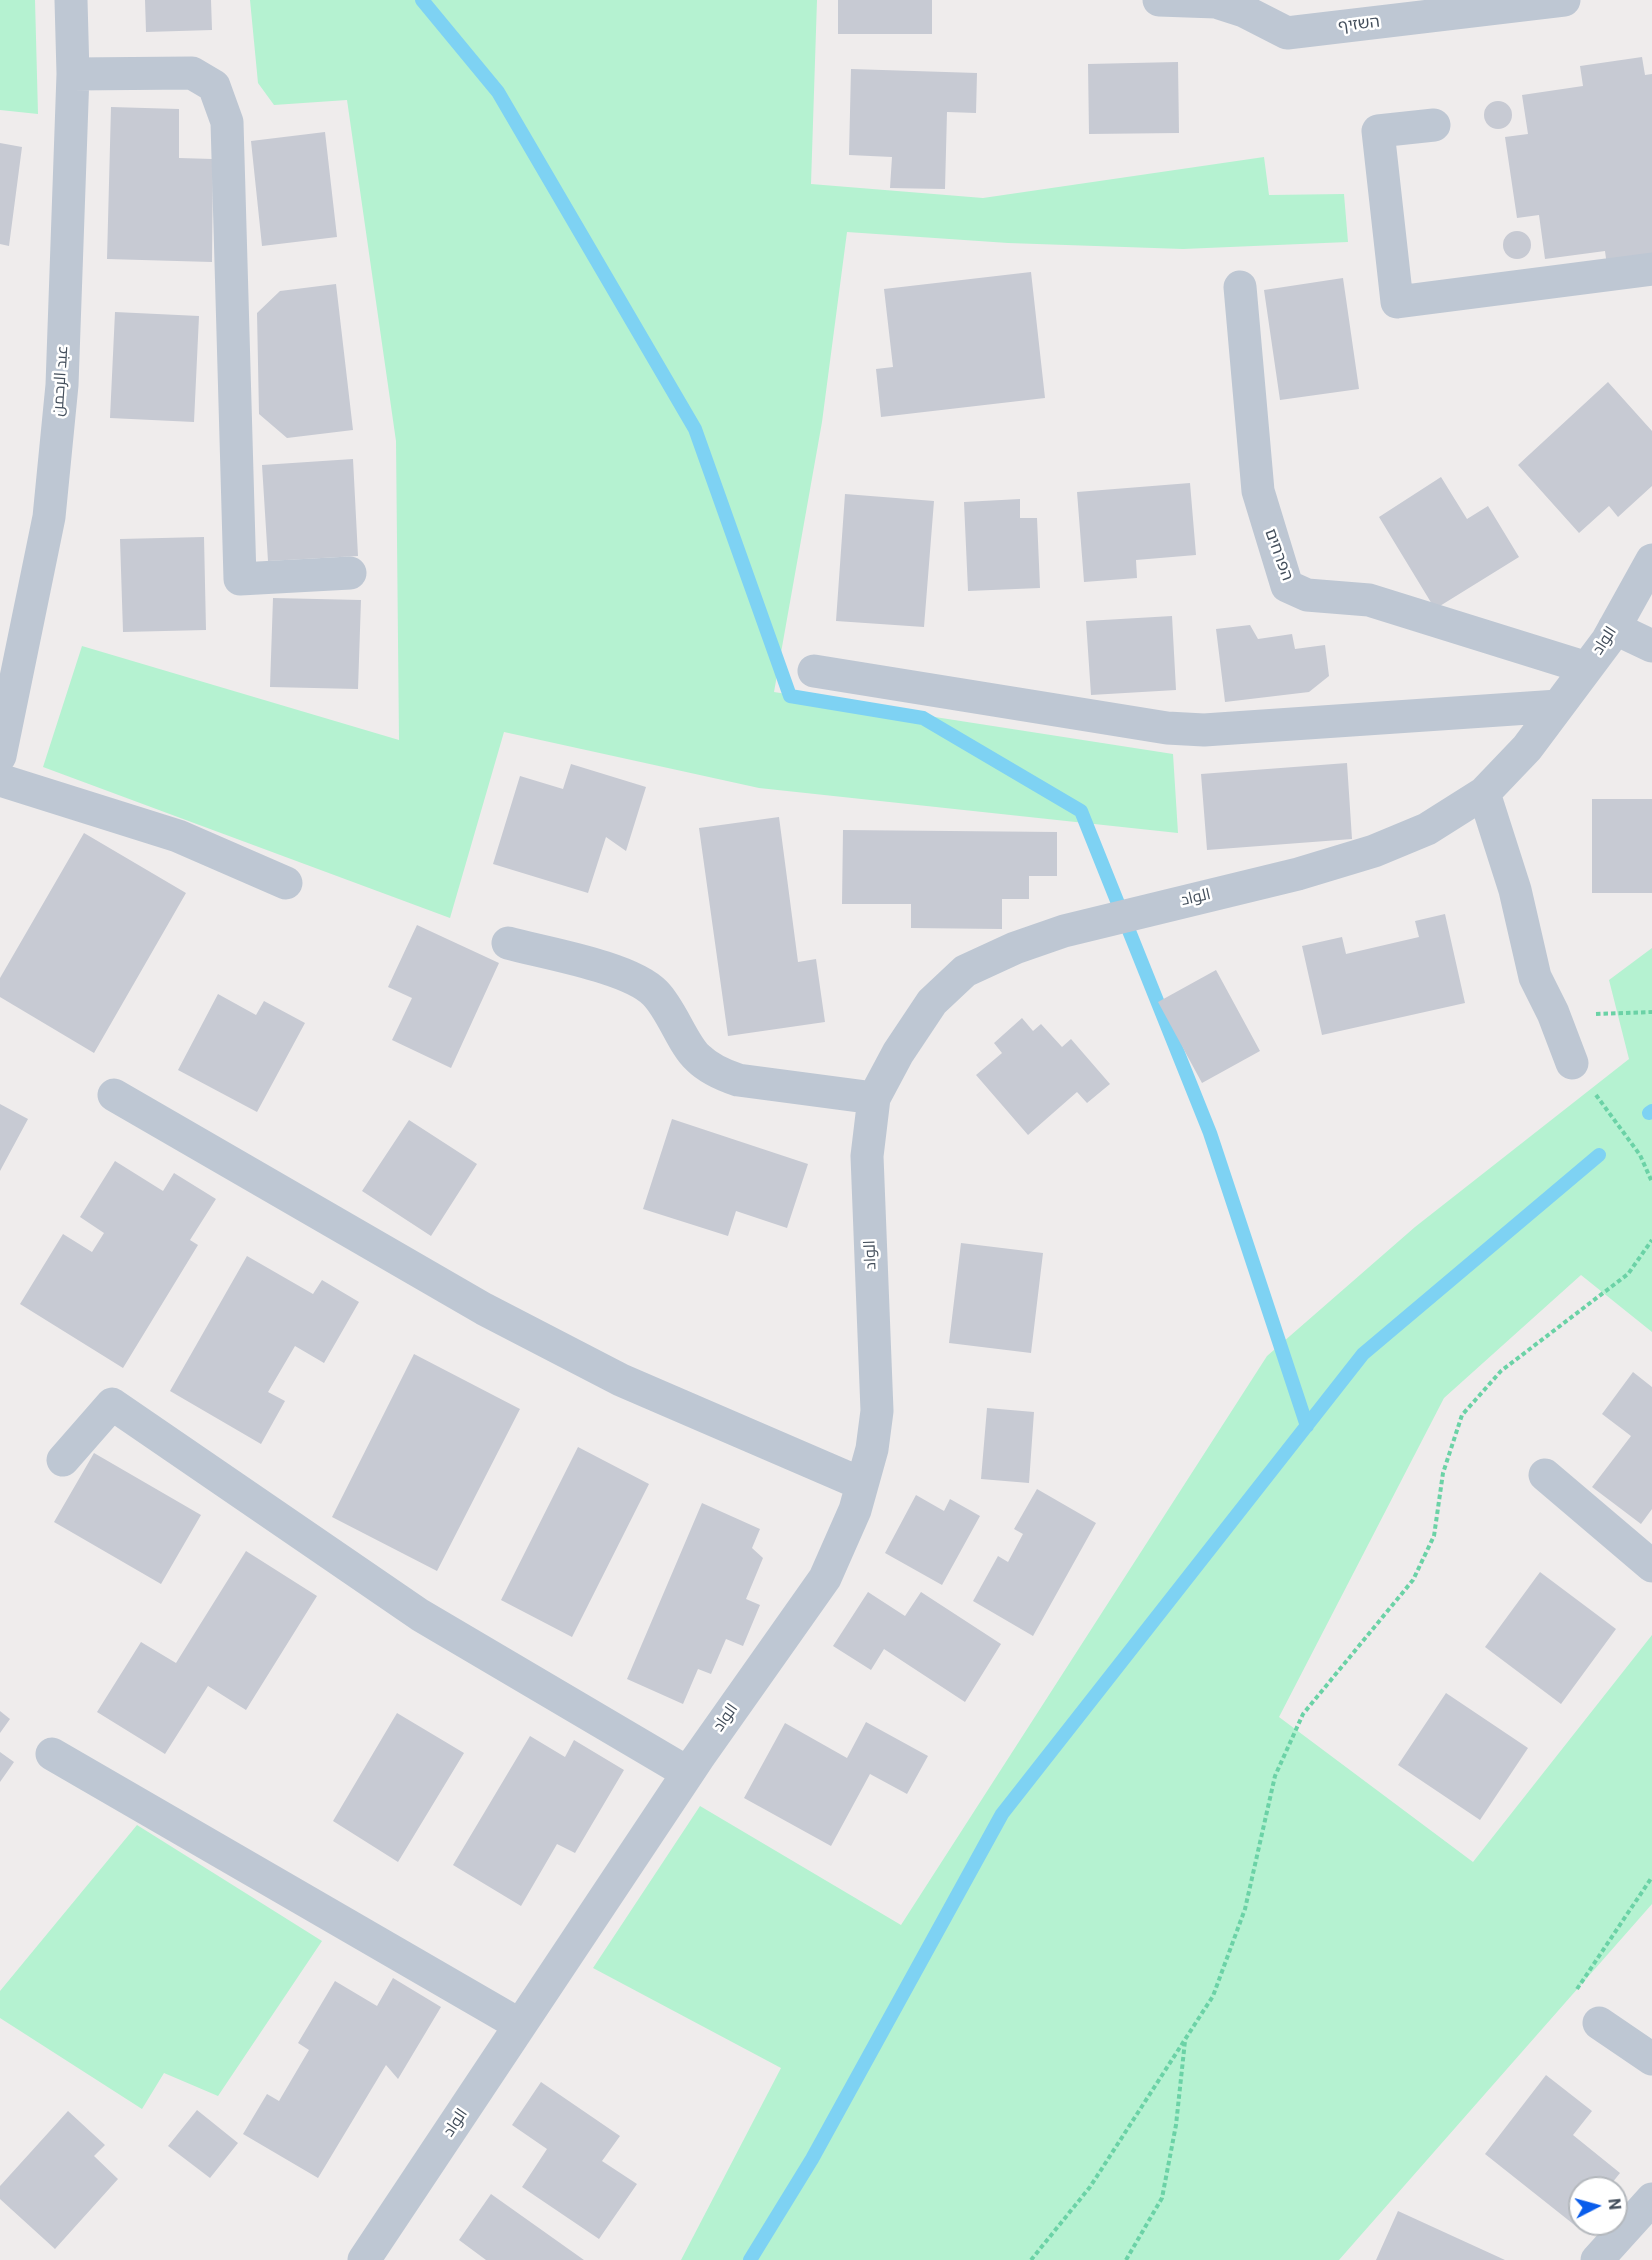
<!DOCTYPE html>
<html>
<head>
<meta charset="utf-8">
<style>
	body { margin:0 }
	#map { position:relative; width:1652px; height:2260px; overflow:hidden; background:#efecec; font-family:Roboto,sans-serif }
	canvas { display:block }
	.north { position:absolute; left:1568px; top:2176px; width:60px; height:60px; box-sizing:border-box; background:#fff; border:2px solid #b4b8bd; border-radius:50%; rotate:84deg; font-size:16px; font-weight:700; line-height:24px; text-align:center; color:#434e5b }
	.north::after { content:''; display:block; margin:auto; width:21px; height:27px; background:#0a5deb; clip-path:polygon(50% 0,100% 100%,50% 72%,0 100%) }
</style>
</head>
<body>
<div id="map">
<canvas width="1652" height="2260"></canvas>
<div class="north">N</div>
</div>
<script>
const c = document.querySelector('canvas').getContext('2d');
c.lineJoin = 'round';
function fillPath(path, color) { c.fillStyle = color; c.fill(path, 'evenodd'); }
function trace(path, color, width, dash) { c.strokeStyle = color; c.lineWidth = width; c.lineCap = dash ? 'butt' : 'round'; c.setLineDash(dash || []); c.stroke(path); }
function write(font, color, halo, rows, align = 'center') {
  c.font = font + ' Roboto,Cairo,"Noto Sans Hebrew",sans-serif'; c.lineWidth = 5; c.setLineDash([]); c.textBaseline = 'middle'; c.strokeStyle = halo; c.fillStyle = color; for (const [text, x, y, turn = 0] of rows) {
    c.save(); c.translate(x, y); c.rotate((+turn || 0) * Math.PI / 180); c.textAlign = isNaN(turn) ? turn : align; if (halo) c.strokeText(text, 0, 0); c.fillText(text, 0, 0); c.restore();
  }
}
const green = new Path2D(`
	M0,0H35L38,114L0,110Z
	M250,0H817L811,184L983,198L1264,157L1269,195L1344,194L1348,242L1183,249L1008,243L847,232L822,422L774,692L1173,754L1178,833L759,788L504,732L450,918L43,767L82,646L399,740L396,441L347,100L274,105L258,83Z
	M1652,948V1332L1581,1275L1444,1398L1279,1717L1473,1862L1652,1635V1904L1339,2260H681L781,2068L593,1968L700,1806L901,1925L1267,1356L1415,1227L1629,1059L1609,980Z
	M137,1825L322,1941L218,2096L164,2073L142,2109L0,2018V1991Z`);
const stream = new Path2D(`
	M422,0L498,92L695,429L790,696L923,718L1081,811L1210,1133L1307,1426
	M1649,1113L1652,1111
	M750,2260L812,2159L1002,1814L1363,1354L1599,1155`);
const building = new Path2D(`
	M145,0H211L212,30L146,32Z
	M838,0H932V34H838Z
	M1642,57L1645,75L1652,74V260L1607,266L1605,251L1545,259L1539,215L1517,218L1505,137L1528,134L1522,95L1583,86L1580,66Z
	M1178,62L1179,133L1089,134L1088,64Z
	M851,69L977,73L976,113L947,112L945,189L890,188L892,157L849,155Z
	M1484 115a14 14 0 1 1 28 0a14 14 0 1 1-28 0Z
	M111,107L179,109V158L213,159L212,262L107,259Z
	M325,132L337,237L262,246L251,141Z
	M0,143L22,147L9,246L0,244Z
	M1503 245a14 14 0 1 1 28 0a14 14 0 1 1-28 0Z
	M1031,272L1045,398L881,417L876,369L893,367L884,289Z
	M1343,278L1359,389L1280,400L1264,290Z
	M336,284L353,430L287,438L259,414L257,313L280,291Z
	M115,312L199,316L194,422L110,418Z
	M1608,382L1652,431V486L1618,517L1609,506L1579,533L1518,465Z
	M353,459L358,556L268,561L262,465Z
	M1441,477L1467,519L1488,506L1519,557L1435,609L1379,517Z
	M1190,483L1196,555L1136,560L1137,578L1084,582L1077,492Z
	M845,494L934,501L924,627L836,621Z
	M1020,499V518H1037L1040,588L968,591L964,502Z
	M204,537L206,630L123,632L120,539Z
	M273,598L361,600L358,689L270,687Z
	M1172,616L1176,690L1091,695L1086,621Z
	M1250,625L1258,639L1292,634L1295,649L1325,645L1329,676L1309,692L1225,702L1216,629Z
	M1347,763L1352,839L1207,850L1201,774Z
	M571,764L646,787L626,851L606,837L588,893L493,864L520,776L563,789Z
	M1592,799H1652V893H1592Z
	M779,817L798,962L816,959L825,1022L728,1036L699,828Z
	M843,830L1057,832V876H1029V899H1002V929L911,928V904H842Z
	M84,833L186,893L94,1053L0,997V978Z
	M1445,914L1465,1003L1322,1035L1302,946L1342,937L1346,954L1419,937L1415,921Z
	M417,925L499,963L451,1068L392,1040L412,998L388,987Z
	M1216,970L1260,1051L1202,1083L1158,1002Z
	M218,994L256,1015L264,1001L305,1023L257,1112L178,1070Z
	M1022,1018L1033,1031L1041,1024L1062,1047L1071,1039L1110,1084L1087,1103L1077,1092L1028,1135L976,1075L1002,1053L994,1043Z
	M0,1104L28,1119L0,1171Z
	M672,1119L808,1164L787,1228L736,1211L728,1236L643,1209Z
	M409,1120L477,1164L431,1236L362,1191Z
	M115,1161L163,1191L174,1173L216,1199L190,1240L198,1245L123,1368L20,1304L63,1234L92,1252L104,1233L80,1217Z
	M961,1243L1043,1253L1031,1353L949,1343Z
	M247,1256L313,1294L322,1280L359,1302L324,1363L295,1346L268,1392L285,1401L261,1444L170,1391Z
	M414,1354L520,1409L437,1571L332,1517Z
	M1633,1372L1652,1387V1509L1641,1524L1592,1487L1631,1436L1602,1414Z
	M987,1408L1034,1412L1029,1483L981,1479Z
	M578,1447L649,1484L572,1637L501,1600Z
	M94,1453L201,1515L161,1584L54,1522Z
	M1037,1489L1096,1523L1033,1636L973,1601L998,1556L1008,1562L1023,1534L1014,1529Z
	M916,1495L944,1511L950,1499L980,1516L942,1585L885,1553Z
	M702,1503L760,1529L752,1548L763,1558L746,1599L760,1605L743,1646L726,1639L711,1674L698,1669L683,1704L627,1679Z
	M246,1551L317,1596L246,1710L208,1686L165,1754L97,1712L141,1642L176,1663Z
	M1540,1572L1616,1629L1561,1704L1485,1647Z
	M868,1592L905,1616L921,1592L1001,1644L965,1702L884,1649L871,1670L833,1646Z
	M1446,1693L1528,1748L1480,1820L1398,1765Z
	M0,1711L10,1719L0,1733Z
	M397,1713L464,1753L398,1862L333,1821Z
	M866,1722L928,1756L907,1794L870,1774L831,1846L744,1798L785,1723L847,1758Z
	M530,1736L565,1757L574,1740L624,1770L575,1853L557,1844L521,1906L453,1865Z
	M0,1752L14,1762L0,1782Z
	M393,1978L441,2007L398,2079L386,2065L318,2178L243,2134L267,2094L279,2101L309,2050L298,2043L335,1981L377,2006Z
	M1546,2075L1592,2111L1573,2135L1620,2173L1608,2188H1580V2224L1577,2227L1485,2154Z
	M541,2082L620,2136L602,2161L637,2184L599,2239L522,2187L547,2149L512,2125Z
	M197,2110L238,2143L210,2178L168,2146Z
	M68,2111L105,2145L94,2156L118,2179L55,2249L0,2199V2186Z
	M491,2194L584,2260H486L459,2240Z
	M1398,2211L1505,2260H1376Z`);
const path = new Path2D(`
	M1596,1014L1652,1012
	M1596,1095L1640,1155L1652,1182
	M1577,1989L1652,1877
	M1031,2260L1090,2187L1213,1996L1245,1909L1275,1776L1303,1714L1413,1580L1434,1536L1443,1473L1462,1415L1501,1371L1628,1274L1652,1240
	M1126,2260L1162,2198L1176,2125L1185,2041`);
const minor = new Path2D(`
	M1159,0L1216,2L1244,11L1287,33L1564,0
	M73,74L192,73L214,86L227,122L240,579L350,573
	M1434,125L1378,131L1397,302L1652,269
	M1240,287L1258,491L1287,586L1307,595L1369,600L1587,668
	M1614,628L1652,646
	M814,671L1167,728L1204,730L1558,706
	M0,756L49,517L62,385L73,74L71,0
	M0,780L178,836L286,883
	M1484,793L1515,890L1535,977L1553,1013L1572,1063
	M508,943C545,953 630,967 655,993C672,1010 683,1045 698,1058C709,1069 723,1075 738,1080L874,1098
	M114,1095L484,1309L621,1380L862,1484
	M63,1460L112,1404L420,1615L688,1773
	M1545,1475L1652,1566
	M52,1754L520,2025
	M1599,2023L1652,2059
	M364,2260L698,1758L825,1578L855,1510L872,1449L877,1411L867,1156L874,1098L898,1053L932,1002L965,971L1015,948L1064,931L1298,874L1374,851L1427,829L1484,793L1527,748L1607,641L1652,560
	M1597,2260L1652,2199`);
const streetNames = [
	["השזיף",1359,25,-7],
	["عبد الرحمن",61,381,-86],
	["הפרחים",1278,555,70],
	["الواد",1605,641,-57],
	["الواد",1196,898,-13],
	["الواد",871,1255,-92],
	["الواد",726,1718,-55],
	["الواد",456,2123,-56]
];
fillPath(green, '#b5f2d1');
trace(stream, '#7ed2f3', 14);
fillPath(building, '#c7cad3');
trace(path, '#6bd2a6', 4, [4.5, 3]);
trace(minor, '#bec7d3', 33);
write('16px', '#434e5b', '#fff', streetNames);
</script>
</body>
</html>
